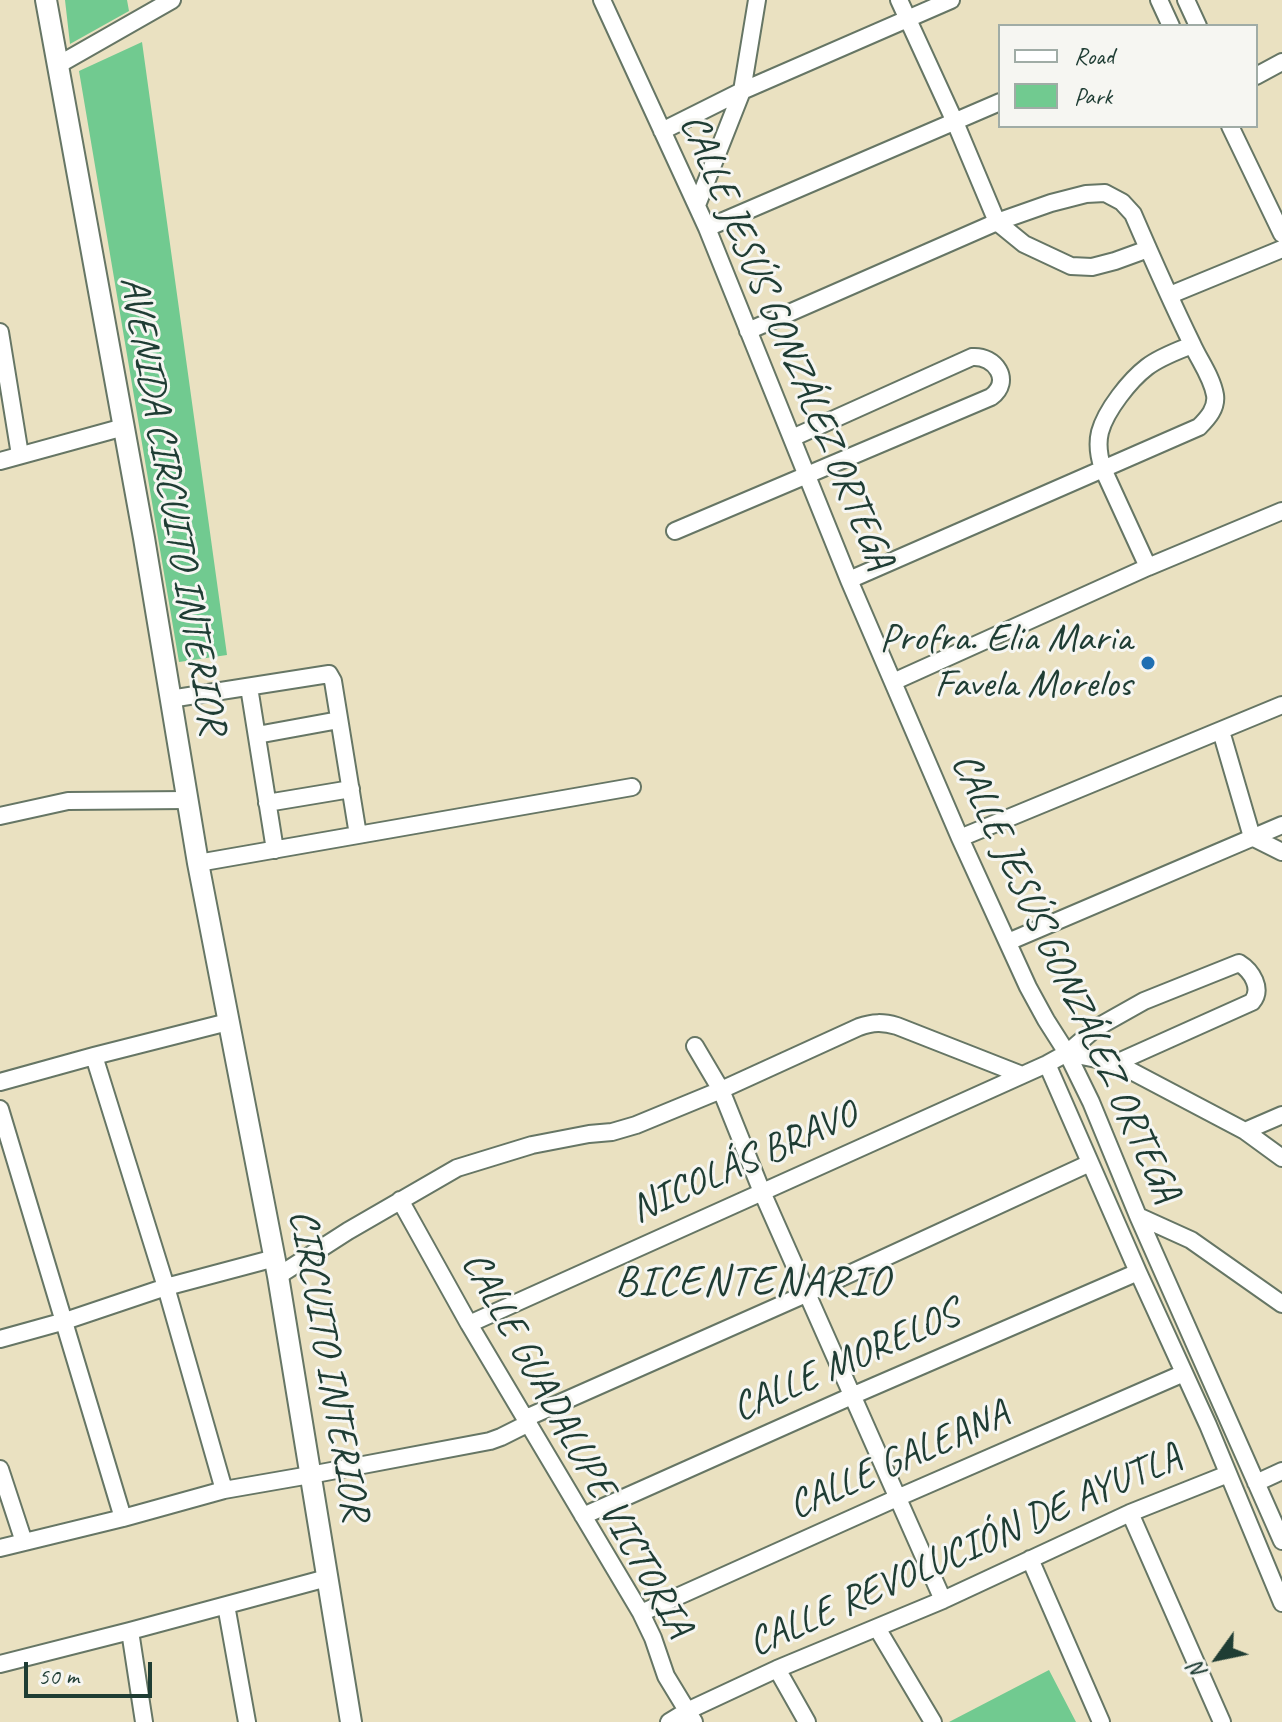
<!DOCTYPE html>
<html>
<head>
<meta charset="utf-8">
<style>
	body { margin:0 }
	#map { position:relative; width:1282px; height:1722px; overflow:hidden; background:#eae1c1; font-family:Caveat,sans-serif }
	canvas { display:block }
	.legend { position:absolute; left:998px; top:24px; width:260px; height:104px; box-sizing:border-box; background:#f6f6f2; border:2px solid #a0aca6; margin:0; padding:10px 14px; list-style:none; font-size:24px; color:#1f3d34 }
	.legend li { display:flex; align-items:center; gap:16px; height:40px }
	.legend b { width:40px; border:2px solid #a0aca6 }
	.north { position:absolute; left:1178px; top:1618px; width:80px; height:80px; -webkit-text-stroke:6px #f6f6f2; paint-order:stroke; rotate:237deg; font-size:22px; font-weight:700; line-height:32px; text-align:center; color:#1f3d34 }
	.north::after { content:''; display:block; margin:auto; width:28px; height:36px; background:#1f3d34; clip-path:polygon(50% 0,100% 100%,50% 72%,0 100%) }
	.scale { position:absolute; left:24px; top:1662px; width:128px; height:36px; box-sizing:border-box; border:4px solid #1f3d34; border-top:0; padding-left:10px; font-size:24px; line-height:28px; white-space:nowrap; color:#1f3d34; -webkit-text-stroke:6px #f6f6f2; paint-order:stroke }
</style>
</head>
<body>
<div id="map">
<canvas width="1282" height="1722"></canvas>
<ul class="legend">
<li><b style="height:10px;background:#fff"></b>Road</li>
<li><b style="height:22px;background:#71ca90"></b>Park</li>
</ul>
<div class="north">N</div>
<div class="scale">50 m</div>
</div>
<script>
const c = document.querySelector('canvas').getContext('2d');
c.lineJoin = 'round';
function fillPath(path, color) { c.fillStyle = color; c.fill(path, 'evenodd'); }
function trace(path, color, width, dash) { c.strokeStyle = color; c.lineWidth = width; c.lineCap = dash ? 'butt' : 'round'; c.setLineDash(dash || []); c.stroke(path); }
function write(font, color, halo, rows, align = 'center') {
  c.font = font + ' Caveat,sans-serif'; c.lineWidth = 6; c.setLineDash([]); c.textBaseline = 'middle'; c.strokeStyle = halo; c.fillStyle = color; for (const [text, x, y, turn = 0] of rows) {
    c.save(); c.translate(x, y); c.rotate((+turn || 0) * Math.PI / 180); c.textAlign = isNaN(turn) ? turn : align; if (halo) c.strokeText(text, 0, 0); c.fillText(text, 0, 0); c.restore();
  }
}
const green = new Path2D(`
	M65,0H127L129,11L70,44Z
	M142,42L227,655L179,662L79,71Z
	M1049,1670L1076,1722H949Z`);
const minor = new Path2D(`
	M602,0L707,228L849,580L960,838L1028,987L1046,1020L1067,1053L1091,1102L1138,1216L1282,1541
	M899,0L955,122L997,222L1024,244L1071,266L1092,267L1115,261L1148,249
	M1159,0L1171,26
	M1186,0L1198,26
	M58,65L172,0
	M1256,76L1282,62
	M1230,126L1282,234
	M662,131L742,91L951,0
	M697,205L742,91L757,0
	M707,228L1000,102
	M1170,295L1282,249
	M748,331L997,222L1051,203L1086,194L1105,193L1122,202L1133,214C1152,258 1171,301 1192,344C1199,360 1212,377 1215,395C1217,408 1208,418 1199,427L849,580
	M0,332L20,455
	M0,461L124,427
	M675,531L991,397C1013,381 995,355 972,357L792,438
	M1148,567L1103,469C1099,457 1097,444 1100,432C1106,410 1130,380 1147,367C1160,357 1177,351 1192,345
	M893,682L1148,567L1282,511
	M249,687L275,850
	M170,699L329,674L333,681L358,835
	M1221,731L1252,837L1282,852
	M257,735L339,720
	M267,803L351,789
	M0,816L68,801L187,800
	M960,838L1282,705
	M198,863L632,787
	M1008,942L1282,825
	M695,1046L721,1090L762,1192L943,1600
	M1067,1053L1116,1063L1245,1131L1282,1158
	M94,1056L166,1287L224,1490
	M1047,1064L1138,1272L1208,1425L1282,1603
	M0,1082L94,1056L228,1022
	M0,1109L123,1518
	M1245,1131L1282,1115
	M400,1200L469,1324L641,1613L653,1638L666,1676L694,1722
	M1138,1216L1191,1240L1282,1304
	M278,1276L348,1231L457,1168L532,1145L589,1134L612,1132L636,1125L721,1090L859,1027C873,1022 883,1022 897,1026L1022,1075
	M469,1324L1047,1064L1067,1053L1096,1028L1144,1001L1239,963C1252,971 1263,989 1252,1002L1116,1063
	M0,1339L65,1321L166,1287L275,1258
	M526,1418L808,1293L1090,1163
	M0,1469L24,1542
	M1256,1483L1282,1471
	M1130,1513L1222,1722
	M583,1516L854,1395L1138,1272
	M0,1548L123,1518L224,1490L310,1475L490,1441L501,1437L529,1423
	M1030,1559L1101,1722
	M226,1605L247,1722
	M641,1613L897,1498L1184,1373
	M877,1628L933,1722
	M130,1631L144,1722
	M0,1664L130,1631L327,1578
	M777,1669L807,1722
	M669,1722L687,1711L777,1669L943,1600L1130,1513L1228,1474`);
const major = new Path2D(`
	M46,0L144,538L198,863L278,1276L351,1722`);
const markers = [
	[1148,663,8,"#1f6fb2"]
];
const streetNames = [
	["CALLE JESÚS GONZÁLEZ ORTEGA",786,342,67],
	["AVENIDA CIRCUITO INTERIOR",172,505,80],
	["CALLE JESÚS GONZÁLEZ ORTEGA",1065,978,65],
	["NICOLÁS BRAVO",744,1163,-24],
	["CALLE MORELOS",846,1362,-24],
	["CIRCUITO INTERIOR",328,1365,80],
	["CALLE GUADALUPE VICTORIA",576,1445,61],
	["CALLE GALEANA",899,1461,-24],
	["CALLE REVOLUCIÓN DE AYUTLA",965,1551,-24]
];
const poiNames = [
	["Profra. Elia Maria",1132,640],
	["Favela Morelos",1132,686]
];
const neighbourhoodNames = [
	["BICENTENARIO",753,1283]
];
fillPath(green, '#71ca90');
trace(minor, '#667665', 20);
trace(major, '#667665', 24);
trace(minor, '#fff', 16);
trace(major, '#fff', 20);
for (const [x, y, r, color] of markers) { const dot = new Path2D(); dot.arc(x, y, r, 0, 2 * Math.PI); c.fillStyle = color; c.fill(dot); trace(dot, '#f6f6f2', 3); }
write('40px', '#1f3d34', '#f6f6f2', streetNames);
write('40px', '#1f3d34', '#f6f6f2', poiNames, 'right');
c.letterSpacing = '2px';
write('42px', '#1f3d34', '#f6f6f2', neighbourhoodNames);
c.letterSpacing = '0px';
</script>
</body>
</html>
